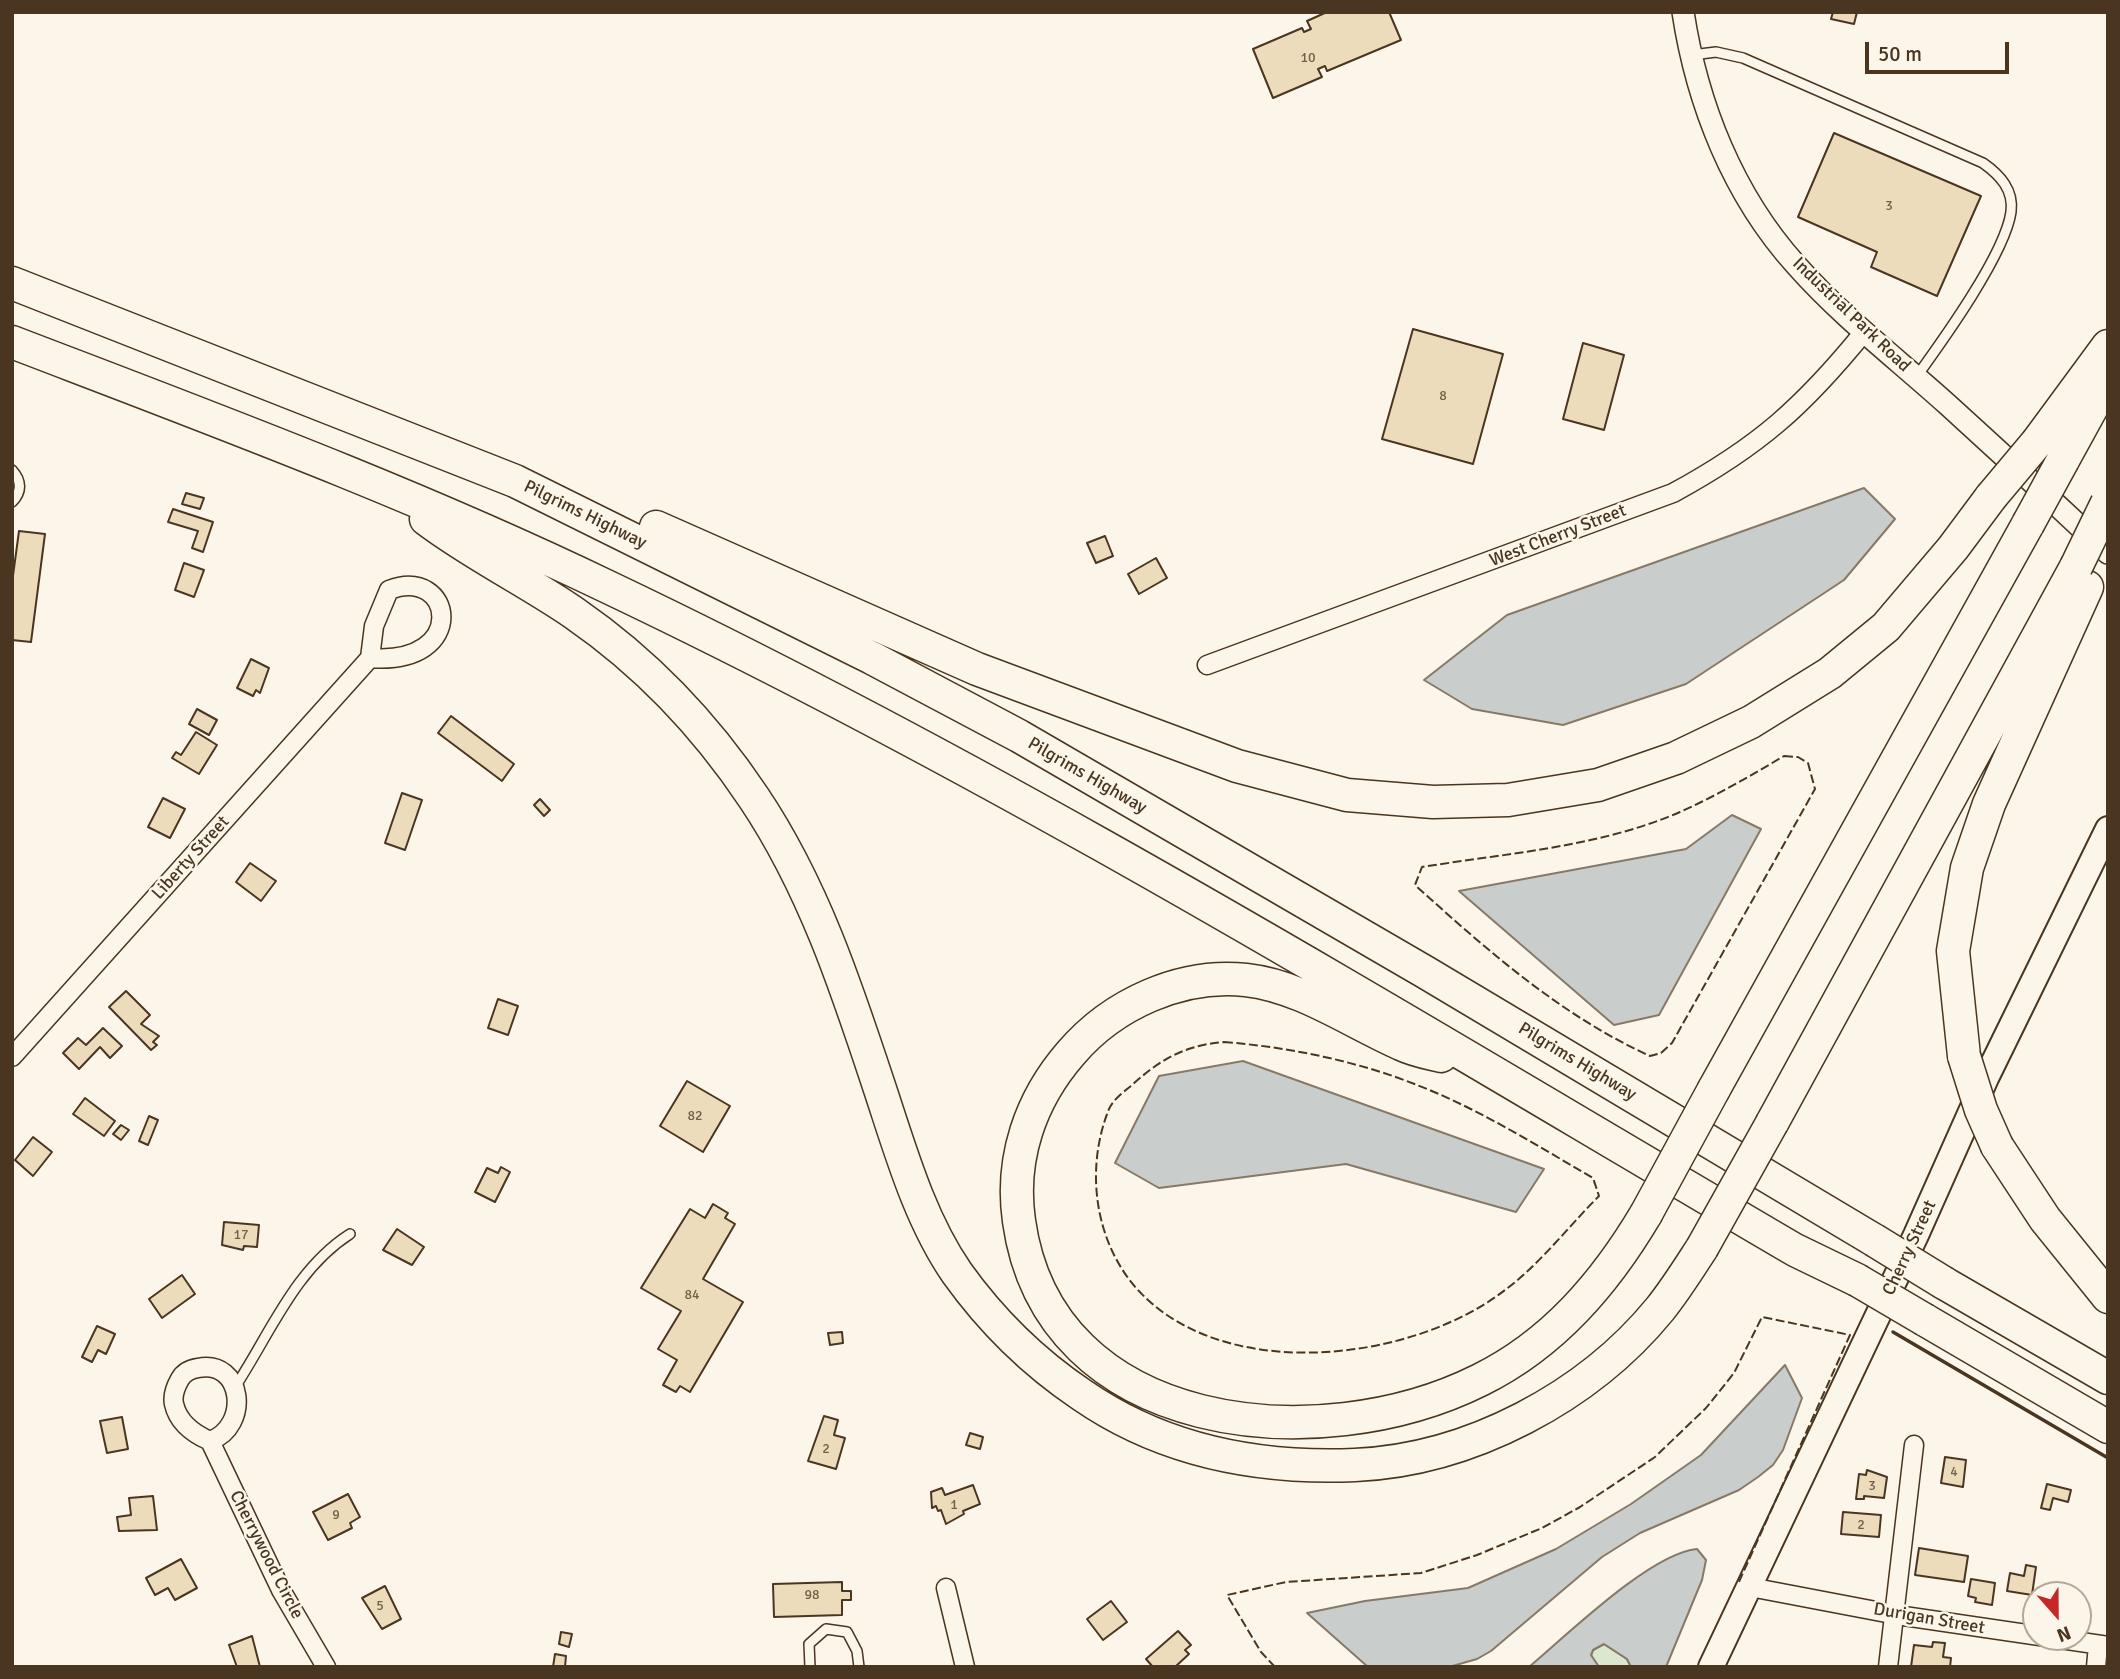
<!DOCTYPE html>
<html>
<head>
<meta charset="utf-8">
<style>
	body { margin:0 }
	#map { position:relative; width:2120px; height:1679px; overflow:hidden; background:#fbf6e9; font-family:Signika,sans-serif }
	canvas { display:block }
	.frame { position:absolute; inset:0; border:14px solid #4a3520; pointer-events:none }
	.north { position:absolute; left:2022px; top:1581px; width:70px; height:70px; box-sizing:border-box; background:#fbf6e9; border:2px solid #b4a999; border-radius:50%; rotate:159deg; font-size:19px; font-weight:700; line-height:28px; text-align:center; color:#4a3520 }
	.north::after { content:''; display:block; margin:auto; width:24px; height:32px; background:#c62828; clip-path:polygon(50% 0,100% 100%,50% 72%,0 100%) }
	.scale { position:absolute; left:1865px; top:42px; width:144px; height:32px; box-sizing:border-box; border:4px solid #4a3520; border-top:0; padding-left:9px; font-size:21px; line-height:24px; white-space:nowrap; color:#4a3520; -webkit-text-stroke:5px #fbf6e9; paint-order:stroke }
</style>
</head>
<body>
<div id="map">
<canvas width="2120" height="1679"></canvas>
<div class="frame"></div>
<div class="north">N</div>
<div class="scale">50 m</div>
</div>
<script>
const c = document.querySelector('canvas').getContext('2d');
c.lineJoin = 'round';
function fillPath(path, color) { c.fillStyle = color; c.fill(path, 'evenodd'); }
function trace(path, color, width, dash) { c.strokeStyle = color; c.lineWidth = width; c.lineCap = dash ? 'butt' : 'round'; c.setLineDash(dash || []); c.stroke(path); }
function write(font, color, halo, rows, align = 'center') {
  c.font = font + ' Signika,sans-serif'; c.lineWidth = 5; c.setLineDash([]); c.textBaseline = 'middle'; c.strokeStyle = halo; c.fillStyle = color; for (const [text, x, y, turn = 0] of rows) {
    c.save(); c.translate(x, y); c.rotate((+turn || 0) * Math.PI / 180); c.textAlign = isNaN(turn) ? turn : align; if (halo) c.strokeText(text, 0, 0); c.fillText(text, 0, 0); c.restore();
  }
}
const green = new Path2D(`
	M1604,1644L1627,1659L1631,1667H1599L1591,1656L1593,1650Z`);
const water = new Path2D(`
	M1864,488L1895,519L1844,580L1686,684L1563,725L1472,709L1424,680L1507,615Z
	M1732,815L1761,829L1659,1015L1614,1025L1459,891L1686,849Z
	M1243,1061L1544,1169L1516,1212L1346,1164L1159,1188L1115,1163L1159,1076Z
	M1785,1365L1802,1398L1783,1450L1773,1465L1758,1477L1739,1490L1640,1533L1602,1557L1491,1651L1477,1659L1449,1667H1368L1307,1613L1365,1601L1468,1588L1556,1549L1631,1504L1701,1455Z
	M1697,1549L1706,1560L1702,1580L1666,1667H1631L1627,1659L1604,1644L1593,1650L1591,1655L1599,1667H1529C1567,1635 1651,1553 1697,1549Z`);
const building = new Path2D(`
	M1327,12H1389L1401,40L1327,71L1325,66L1318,69L1322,77L1273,98L1253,49L1302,28L1304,32L1311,29L1307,21Z
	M1833,12H1857L1854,24L1831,19Z
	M1834,133L1981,196L1937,296L1871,267L1877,252L1798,217Z
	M1413,329L1503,354L1473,464L1382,439Z
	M1583,343L1624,355L1604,430L1563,419Z
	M186,493L204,498L200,509L182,504Z
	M173,509L213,522L203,552L192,548L198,531L168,522Z
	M19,531L45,534L31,642L12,640V583Z
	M1105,536L1113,556L1096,563L1087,543Z
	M1156,558L1167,578L1139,594L1128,574Z
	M184,563L204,570L194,597L175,590Z
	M251,659L269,668L260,693L256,690L253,696L237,688Z
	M197,709L217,720L209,735L189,724Z
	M451,716L514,764L502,781L438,733Z
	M196,732L217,745L199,774L172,758L176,752L181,755Z
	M402,793L422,800L405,850L385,843Z
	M163,798L185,809L170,838L148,827Z
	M540,799L550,810L544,816L534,805Z
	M250,863L276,881L261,901L236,882Z
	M126,991L150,1015L141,1024L159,1036L153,1042L157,1045L151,1050L109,1007Z
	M498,999L518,1006L508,1035L488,1028Z
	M103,1028L122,1046L110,1058L100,1047L79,1069L63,1053L78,1038L86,1045Z
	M687,1081L730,1106L703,1152L660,1126Z
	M85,1098L115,1121L104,1136L73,1114Z
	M149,1116L158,1120L148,1145L139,1141Z
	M121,1125L129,1130L121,1140L113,1134Z
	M33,1137L52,1152L33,1176L15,1160Z
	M501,1167L510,1172L495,1202L475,1192L487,1168L498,1173Z
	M713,1204L728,1213L725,1218L735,1224L703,1279L743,1302L690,1392L680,1386L676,1392L663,1385L677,1360L658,1349L681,1311L641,1288L690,1209L705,1218Z
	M224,1222L259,1225L257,1247L244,1246L243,1250L222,1245Z
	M397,1229L424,1247L412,1265L383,1250Z
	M182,1275L195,1294L162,1318L149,1299Z
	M97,1326L115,1334L106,1354L98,1350L92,1362L82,1357Z
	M842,1332L843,1343L830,1345L828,1333Z
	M824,1416L838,1420L834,1435L845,1438L836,1469L808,1461Z
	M122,1417L128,1449L107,1453L100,1421Z
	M970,1433L983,1437L980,1449L966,1445Z
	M1945,1457L1966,1460L1963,1487L1941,1483Z
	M1867,1470L1887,1477L1884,1498L1864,1496V1499H1856L1859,1474L1866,1475Z
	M2047,1484L2071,1490L2068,1502L2053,1498L2050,1510L2041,1508Z
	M973,1485L980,1504L963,1511L964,1514L946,1524L941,1510L938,1511L936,1506L932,1508L931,1492L942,1488L945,1495Z
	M348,1494L360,1517L350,1523L352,1528L328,1540L313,1512Z
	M153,1496L157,1530L119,1531L117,1517L131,1515L129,1498Z
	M1843,1512L1881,1515L1879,1537L1841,1534Z
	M1919,1548L1968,1556L1964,1582L1915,1575Z
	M181,1559L197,1588L175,1600L168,1588L155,1595L146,1578Z
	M2026,1565L2036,1567L2032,1595L2007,1591L2010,1573L2024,1576Z
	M1971,1579L1995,1583L1992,1605L1975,1602L1976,1598L1968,1596Z
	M842,1582V1591H851V1600H842V1615L774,1617L773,1584Z
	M385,1586L401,1619L382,1629L362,1598Z
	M1111,1601L1127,1622L1103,1640L1087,1619Z
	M1178,1631L1191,1645L1185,1650L1189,1654L1175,1667H1153L1146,1659Z
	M561,1632L572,1634L569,1647L559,1644Z
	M252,1636L260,1667H237L229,1645Z
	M1933,1642L1945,1643L1943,1657L1951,1658L1950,1667H1911L1914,1645L1932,1647Z
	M555,1654L566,1656L565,1667H553Z`);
const service = new Path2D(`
	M1692,55L1716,52L1743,58L1983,163C2000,175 2014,190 2011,212C2005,254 1943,340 1917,376
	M12,470C22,481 22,492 12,502
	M235,1387C270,1334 295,1269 350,1234
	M810,1667L809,1644L826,1629L847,1632L857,1651L859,1667`);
const minor = new Path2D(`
	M1207,665L1673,493C1758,447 1803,407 1864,332
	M12,1057L370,658L374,626L389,590C454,565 470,666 370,658
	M210,1441C251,1426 243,1359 198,1368C191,1369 184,1372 180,1379C176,1386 172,1395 174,1404C178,1422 194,1434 210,1441L281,1590L326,1667
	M1750,1587L1897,1615L2108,1646
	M946,1588L965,1667
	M1888,1667L1914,1445
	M2096,1667L2098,1645`);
const tertiary = new Path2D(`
	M1683,12C1697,104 1733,195 1796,265C1842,317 1897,359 1948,405C2002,454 2055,503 2108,553`);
const secondary = new Path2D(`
	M1711,1667L1916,1235L1986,1078L2108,829`);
const motorway = new Path2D(`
	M12,283L515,481L872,658L1019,736L1425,972L1874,1240
	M12,342C213,419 415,494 608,587C1018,782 1404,1021 1795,1250L1857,1280
	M2038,441L2108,346
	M2063,460L2108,378
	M426,519C472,554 526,580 574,613C645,662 706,726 754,798C813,886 846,986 879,1086C900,1149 919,1218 957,1273C992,1322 1033,1362 1082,1395C1163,1451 1259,1469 1355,1465C1470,1460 1588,1397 1660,1309C1676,1289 1689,1268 1702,1248
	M656,527L977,669L1237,766L1347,795L1433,802L1508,800L1598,785L1676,758L1751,722L1830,673L1886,627L1953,548L1991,497
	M1441,1056C1428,1053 1413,1050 1401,1044C1351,1022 1301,986 1246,980C1181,973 1113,1004 1071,1053C1030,1100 1010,1159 1019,1221C1049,1436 1320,1460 1480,1380C1553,1344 1605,1283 1646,1214
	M1964,1056L1953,951L1967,868L1989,804L2087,587
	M1714,1089L2028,524
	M1772,1123L2076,567
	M1997,1146L2045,1219L2108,1297
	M1944,1283L2108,1378
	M1925,1320L2108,1427`);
const motorwayBridge = new Path2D(`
	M1991,497L2038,441
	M2028,524L2063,460
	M2076,567L2107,503
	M1964,1056L1981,1110L1997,1146
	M1646,1214L1714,1089
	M1874,1240L1944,1283
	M1702,1248L1772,1123
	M1857,1280L1925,1320`);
const fence = new Path2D(`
	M1784,756L1798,757L1808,763L1815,789L1672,1043L1661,1053L1650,1056C1560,1015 1487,950 1415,885L1422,867C1509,853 1599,847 1680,812C1716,796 1750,776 1784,756Z
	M1224,1042C1288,1047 1357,1061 1417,1085C1479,1109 1536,1145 1593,1178L1599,1196C1568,1227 1540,1264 1505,1290C1415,1360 1237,1382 1148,1300C1096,1253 1083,1173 1109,1109C1113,1100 1123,1092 1131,1086C1159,1060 1185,1045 1224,1042Z
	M1275,1667L1261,1652L1227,1595L1286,1582L1421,1573L1477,1555L1542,1528L1580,1507L1655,1457L1706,1408L1734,1373L1762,1317L1850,1335L1738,1584`);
const wall = new Path2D(`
	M1893,1332L2108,1458`);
const numberNames = [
	["10",1308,58],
	["3",1889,206],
	["8",1443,396],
	["82",695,1116],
	["17",241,1235],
	["84",692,1295],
	["2",826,1449],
	["4",1954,1472],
	["3",1872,1486],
	["1",954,1505],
	["9",336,1515],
	["2",1861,1525],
	["98",812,1595],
	["5",380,1606]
];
const streetNames = [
	["Industrial Park Road",1851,315,44],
	["Pilgrims Highway",585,515,26],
	["West Cherry Street",1558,536,-21],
	["Pilgrims Highway",1087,776,30],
	["Liberty Street",191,858,-48],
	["Pilgrims Highway",1577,1062,31],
	["Cherry Street",1910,1248,-65],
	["Cherrywood Circle",266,1555,63],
	["Durigan Street",1929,1619,10]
];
fillPath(green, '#dce7d0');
trace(green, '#887966', 2);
fillPath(water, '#c9cecd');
trace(water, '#887966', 2);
fillPath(building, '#ecdcbc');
trace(building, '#4a3520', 2);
trace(service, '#4a3520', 12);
trace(minor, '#4a3520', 21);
trace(tertiary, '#4a3520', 24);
trace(secondary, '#4a3520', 28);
trace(motorway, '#4a3520', 35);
trace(service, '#fbf6e9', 9);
trace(minor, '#fbf6e9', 18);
trace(tertiary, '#fbf6e9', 21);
trace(secondary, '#fbf6e9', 24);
trace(motorway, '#fbf6e9', 32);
trace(motorwayBridge, '#4a3520', 35, []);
trace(motorwayBridge, '#fbf6e9', 32);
trace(fence, '#4a3520', 2, [9, 3.5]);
trace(wall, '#4a3520', 3.5);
write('14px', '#725f47', null, numberNames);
write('18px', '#4a3520', '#fbf6e9', streetNames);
</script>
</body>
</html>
